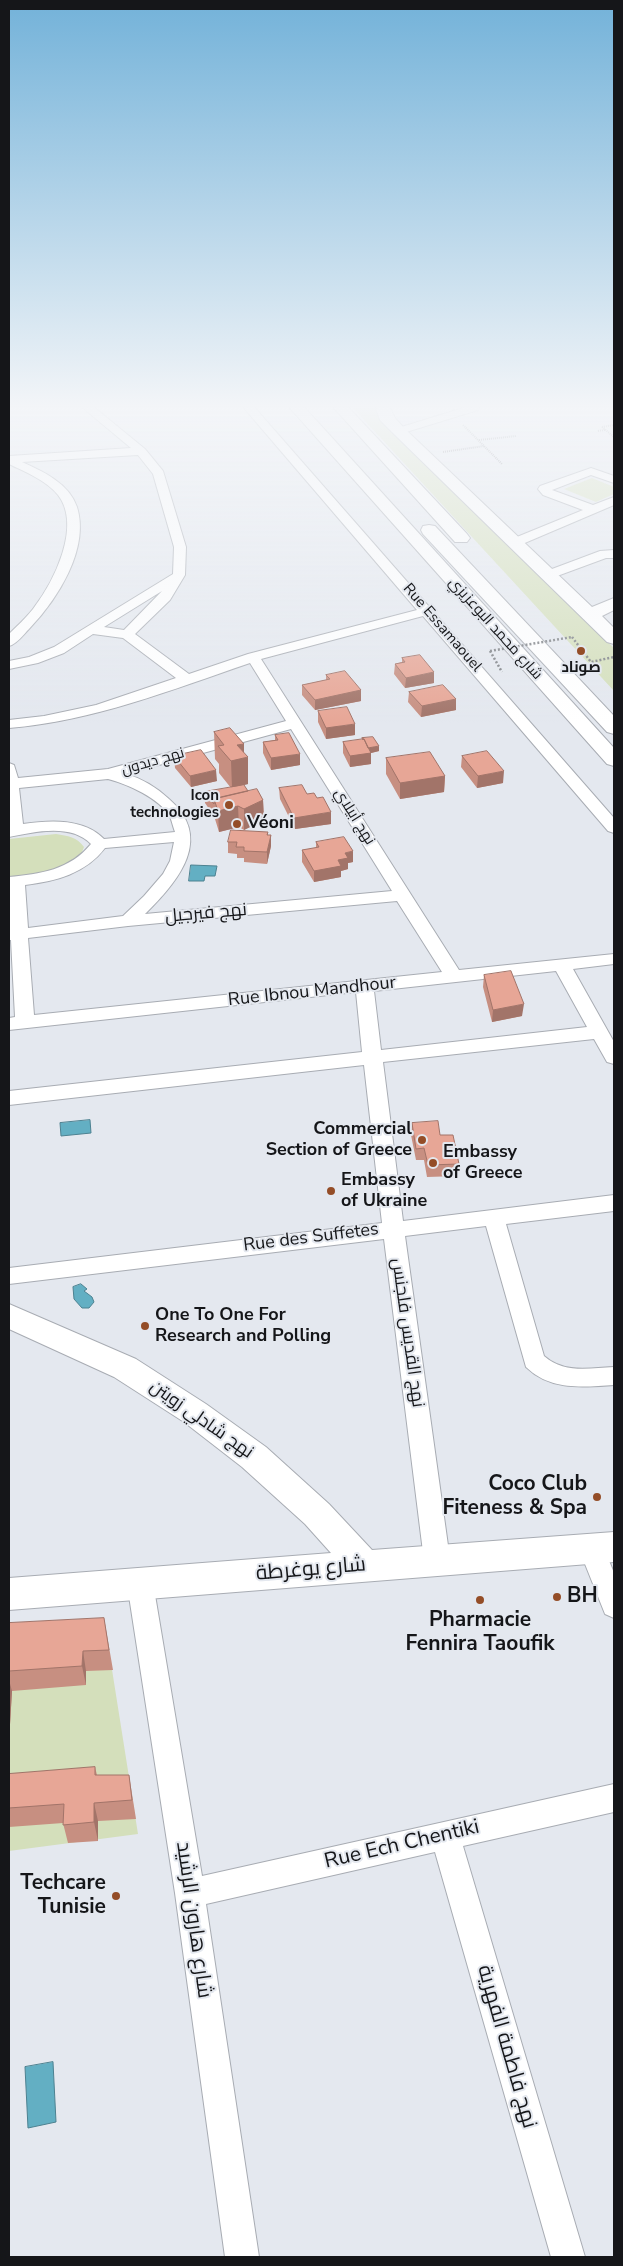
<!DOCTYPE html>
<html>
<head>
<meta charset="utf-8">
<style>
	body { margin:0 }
	#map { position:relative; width:623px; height:2266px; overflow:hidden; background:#e4e8ef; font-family:"Nunito Sans",sans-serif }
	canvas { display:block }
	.frame { position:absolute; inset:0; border:10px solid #151619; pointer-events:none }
</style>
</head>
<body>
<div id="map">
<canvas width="623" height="2266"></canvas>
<div class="frame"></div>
</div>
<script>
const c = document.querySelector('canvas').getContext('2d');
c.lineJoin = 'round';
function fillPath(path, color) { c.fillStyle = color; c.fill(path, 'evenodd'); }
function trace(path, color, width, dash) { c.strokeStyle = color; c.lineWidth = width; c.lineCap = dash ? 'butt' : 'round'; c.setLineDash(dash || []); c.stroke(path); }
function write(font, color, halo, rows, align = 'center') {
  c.font = font + ' "Nunito Sans",Cairo,sans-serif'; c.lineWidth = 4; c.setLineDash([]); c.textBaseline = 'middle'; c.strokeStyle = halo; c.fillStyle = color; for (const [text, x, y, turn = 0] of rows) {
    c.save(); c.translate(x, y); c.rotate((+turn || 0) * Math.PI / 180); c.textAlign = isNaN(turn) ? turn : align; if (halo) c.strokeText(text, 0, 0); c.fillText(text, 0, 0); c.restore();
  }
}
const green = new Path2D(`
	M353,408H375L382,422L614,648V691Z
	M592,478L614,487V494L596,502L564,489Z
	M56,834C68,836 77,837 84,847C78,870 29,877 9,879V839Z
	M107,1638L138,1834L9,1851V1644Z`);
const water = new Path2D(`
	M191,865L217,866L215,876H205L204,881H189Z
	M90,1120L91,1133L61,1136L60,1123Z
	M81,1284L87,1289L84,1291L92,1297L94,1302L89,1308H82L74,1299L73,1287Z
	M53,2062L56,2122L28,2128L25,2067Z`);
const pathFar1 = new Path2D(`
	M463,425L502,464
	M602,427L614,437
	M602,427L614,425
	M598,431L605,430
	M479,440L516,436
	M443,452L484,446`);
const path = new Path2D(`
	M572,637L591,662L614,657
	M490,651L502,672`);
const street = new Path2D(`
	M83,408H95L145,449L163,471L186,547L185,575L170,600L135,634L189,674L248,654L417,610L244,408H255L614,818V833L608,831L423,616L261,659L459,970L614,954V964L573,969L614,1042V1064L607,1062L594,1039L383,1062L403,1221L614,1195V1211L506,1224L544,1356C564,1374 590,1368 614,1367V1385C582,1387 551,1391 526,1367L486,1226L405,1236L450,1560L446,1568L437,1571L428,1568L424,1560L384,1239L9,1284V1268L382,1223L364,1065L9,1105V1091L362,1052L356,992L9,1030V1018L15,1017L11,940H9L10,930L9,877C40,874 70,870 91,844C71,823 34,832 9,837V763L14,765L18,778L108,769L286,721L250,663C171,690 93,721 9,728V720L44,716L96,705L176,678L123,638L93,634L64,653L38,663L9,669V661L29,657L54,647L173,574L174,547L153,474L138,455L22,462C42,471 69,483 77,507C90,549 57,600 29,629C23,635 17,644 9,646V634C17,626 26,618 33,609C54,582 82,526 58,495C46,480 25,472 9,464V456L131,448ZM162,591L124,630L104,627ZM291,729L392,891L145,914C179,881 214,838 169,799C156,787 143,779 126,774ZM108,779C127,784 160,798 170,817C172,821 173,827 175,832L104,839C84,818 50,820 23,824L19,788ZM174,842L170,861L163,874L144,896L123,916L28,928L25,885C56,881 85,874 105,848ZM397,901L442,972L34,1015L28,938L128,926ZM556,971L587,1027L381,1050L374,991Z
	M463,408H479L478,410L403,433L399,434L393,431L395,429Z
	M591,468L614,476V483L591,475L552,490L593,505L614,497V505L520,545H512L510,542L512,539L583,510L543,495L538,489L540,486Z
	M614,550V558H606L549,579L543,575L544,572L600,551Z
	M592,1538L601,1541L614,1573V1618L605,1614L579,1549L583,1541Z
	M140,1572L149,1575L153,1583L202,1876L614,1784V1812L463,1846L585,2257H551L435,1852L206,1904L259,2257H225L175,1893L127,1583L131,1575Z`);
const secondary = new Path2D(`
	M376,408H390L395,418L404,428L592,607L614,598V610L602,616L614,628V644L607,642L394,434L380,420Z
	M9,1304L136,1359L206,1404L266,1447L329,1504L372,1550L614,1532V1562L9,1610V1578L331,1553L305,1524L242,1467L184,1422L114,1377L9,1329Z`);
const highway = new Path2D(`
	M290,408H305L614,748V766L607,764Z
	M334,408H349L467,534L470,538L467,542H455Z
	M429,525L435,526L614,716V734L607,732L423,534L421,530L423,526Z`);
const pathBridge = new Path2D(`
	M490,651L572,637`);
const wall = new Path2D(`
	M402,658L434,683L405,688L394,674L395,664L402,662Z
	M326,675L361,690V701L315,710L302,695V685L326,680Z
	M409,692L456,699V710L421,717L408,702Z
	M318,711L355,735L326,739L318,722Z
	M214,732L244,744V753L248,784L238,786L248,791L263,800L264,820L244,830L239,827L219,832L215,819L214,816L205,803L204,792L231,788L219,773V764L215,759Z
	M275,735L300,765L271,770L263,753V742L275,740Z
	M362,738L379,751L371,753V764L350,767L343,753V742L362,740Z
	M174,756L217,781L191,787L175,768Z
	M462,756L503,783L477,788L461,767Z
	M386,758L445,776L444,792L400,799L386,774Z
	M279,788L307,794L331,824L295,829L280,799Z
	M268,832V835H271V846L267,864L244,862V858H237V854L228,853V842Z
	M316,842L353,862L348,863V869L341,871V877L314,882L302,862V850L316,848Z
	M484,975L522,1016L492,1022L483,987Z
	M412,1123L440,1135L459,1164L458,1176L427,1177L424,1160H416L411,1135Z
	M104,1618L113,1670L86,1671V1685L12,1691L9,1741V1623Z
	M95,1767L97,1775H129L136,1819L98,1821V1841L68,1843L63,1823L9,1827V1774Z`);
const shadedWall = new Path2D(`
	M434,672V683L405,688L406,678Z
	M361,690V701L315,710V700Z
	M456,699V710L421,717L422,706Z
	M355,724V735L326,739V728Z
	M244,744V758L248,757V784L232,788L231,761L237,745Z
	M379,746V751L371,753V764L350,767V756L368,748Z
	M300,754V765L271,770V758Z
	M216,770L217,781L191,787L190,776Z
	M504,771L503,783L477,788L478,776Z
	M445,776L444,792L400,799V783Z
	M253,796V805L263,800L264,820L244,830V809L238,806L239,827L219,832L218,811L216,804Z
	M331,812V824L295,829L294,818Z
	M271,835V846L267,864V852Z
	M353,851V862L348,863V869L341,871V877L314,882V871L338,860L345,853Z
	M524,1004L522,1016L492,1022L493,1010Z
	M83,1651L86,1671V1685L82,1666Z
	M9,1680L12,1691L9,1741Z
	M94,1803L98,1821V1841L94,1822Z`);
const building = new Path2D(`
	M420,655L434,672L406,678L395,664L405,662L402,658Z
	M345,671L361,690L315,700L302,685L330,679L326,675Z
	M443,685L456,699L422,706L409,692Z
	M347,707L355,724L326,728L318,711Z
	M230,728L244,744L237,745L248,757L231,761L218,746L224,745L214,732Z
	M289,733L300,754L271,758L263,742L278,740L275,735Z
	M373,737L379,746L368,748L364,739L363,740L362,738Z
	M364,739L371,753L350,756L343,742Z
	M201,750L216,770L190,776L174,756Z
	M487,751L504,771L478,776L462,756Z
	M430,752L445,776L400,783L386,758Z
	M244,785L248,791L214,799V804L204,792Z
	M302,785L307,794L314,793L317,798L323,797L331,812L294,818L279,788Z
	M257,789L263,800L244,809L238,806L218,811L214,799Z
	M231,830L268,832L267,835H271L267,852L244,851V847H236L237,842H228Z
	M344,837L353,851L345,853L348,858L338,860L341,866L314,871L302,850L319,847L316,842Z
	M511,971L524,1004L493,1010L484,975Z
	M438,1121L440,1135H453L459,1164L428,1165L424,1148L416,1149L412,1123Z
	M104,1618L109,1650L83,1651L82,1666L9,1671V1623Z
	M95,1767V1775H129L132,1800L94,1803V1822L63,1825L64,1804L9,1808V1774Z`);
const markers = [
	[581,651,5,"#944d27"],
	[229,805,5,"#944d27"],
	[237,824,5,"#944d27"],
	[422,1140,5,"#944d27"],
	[433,1163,5,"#944d27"],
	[331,1191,5,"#944d27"],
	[145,1326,5,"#944d27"],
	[597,1497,5,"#944d27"],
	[557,1597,5,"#944d27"],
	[480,1600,5,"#944d27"],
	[116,1896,5,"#944d27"]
];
const farStreetnames = [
	["Rue Essamaouel",442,628,49],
	["شارع محمد البوعزيزي",495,629,48],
	["نهج ديدون",153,762,-16],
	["نهج أبيلاي",354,817,58]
];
const farPoinames = [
	["صوناد",581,668],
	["Icon",219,796,"right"],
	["technologies",219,813,"right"]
];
const poiNames = [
	["Véoni",247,824],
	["Commercial",412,1130,"right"],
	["Section of Greece",412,1151,"right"],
	["Embassy",443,1153],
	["of Greece",443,1174],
	["Embassy",341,1181],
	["of Ukraine",341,1202],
	["One To One For",155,1316],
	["Research and Polling",155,1337]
];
const streetNames = [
	["نهج فيرجيل",206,914,-5],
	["Rue Ibnou Mandhour",312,992,-6],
	["Rue des Suffetes",311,1238,-7],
	["نهج القديس فلجنس",407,1333,82],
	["نهج شادلي زويتن",201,1420,35]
];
const nearPoinames = [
	["Coco Club",587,1485],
	["Fiteness & Spa",587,1509],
	["BH",567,1597,"left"],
	["Pharmacie",480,1621,"center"],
	["Fennira Taoufik",480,1645,"center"],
	["Techcare",106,1884],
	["Tunisie",106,1908]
];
const nearStreetnames = [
	["شارع يوغرطة",311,1570,-5],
	["Rue Ech Chentiki",402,1845,-13],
	["شارع هارون الرشيد",193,1920,82],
	["نهج فاطمة الفهرية",506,2047,74]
];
fillPath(green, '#d4dfbb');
fillPath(water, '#63afc3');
trace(water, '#4c8190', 1);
trace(street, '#a8acb3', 2);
trace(secondary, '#a8acb3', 2);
trace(highway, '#a8acb3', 2);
trace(pathFar1, '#7d8085', 2, [1, 1]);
trace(path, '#7d8085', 2.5, [2, 2]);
fillPath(street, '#fff');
fillPath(secondary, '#fff');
fillPath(highway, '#fff');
trace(pathBridge, '#7d8085', 2.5, [2, 2]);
fillPath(wall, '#c78f81');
fillPath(shadedWall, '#a27469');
fillPath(building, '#e7a696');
trace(building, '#a27469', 1);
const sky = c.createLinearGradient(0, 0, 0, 725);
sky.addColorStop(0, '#73b2d9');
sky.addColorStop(0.56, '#f3f5f8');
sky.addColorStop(1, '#f3f5f800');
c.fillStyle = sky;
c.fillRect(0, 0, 623, 725);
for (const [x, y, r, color] of markers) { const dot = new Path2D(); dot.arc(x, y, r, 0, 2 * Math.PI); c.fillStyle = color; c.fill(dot); trace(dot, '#e4e8ef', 2); }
write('15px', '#151619', '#e4e8ef', farStreetnames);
write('bold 15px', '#151619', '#e4e8ef', farPoinames);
write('bold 18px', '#151619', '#e4e8ef', poiNames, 'left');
write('18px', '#151619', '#e4e8ef', streetNames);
write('bold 21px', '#151619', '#e4e8ef', nearPoinames, 'right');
write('21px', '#151619', '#e4e8ef', nearStreetnames);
</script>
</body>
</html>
